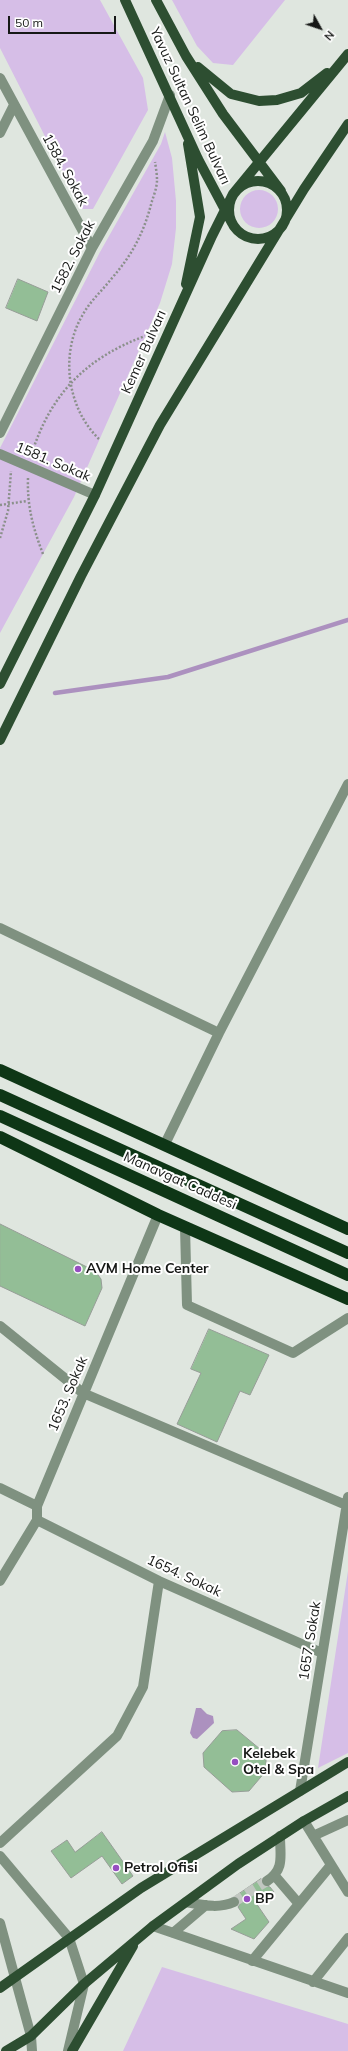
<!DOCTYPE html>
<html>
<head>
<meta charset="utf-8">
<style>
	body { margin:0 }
	#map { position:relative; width:348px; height:2051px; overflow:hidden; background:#dfe6df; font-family:Mulish,sans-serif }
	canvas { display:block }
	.north { position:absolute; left:300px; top:8px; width:40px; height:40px; -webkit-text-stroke:3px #fff; paint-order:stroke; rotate:130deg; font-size:11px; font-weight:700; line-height:16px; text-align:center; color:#161816 }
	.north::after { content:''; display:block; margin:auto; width:14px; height:18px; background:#161816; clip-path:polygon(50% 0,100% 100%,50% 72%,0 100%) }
	.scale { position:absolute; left:8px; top:16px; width:108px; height:18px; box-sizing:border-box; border:2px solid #161816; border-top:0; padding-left:5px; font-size:12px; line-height:14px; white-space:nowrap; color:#161816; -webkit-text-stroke:3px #fff; paint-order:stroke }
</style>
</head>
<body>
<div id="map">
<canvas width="348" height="2051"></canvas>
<div class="north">N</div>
<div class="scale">50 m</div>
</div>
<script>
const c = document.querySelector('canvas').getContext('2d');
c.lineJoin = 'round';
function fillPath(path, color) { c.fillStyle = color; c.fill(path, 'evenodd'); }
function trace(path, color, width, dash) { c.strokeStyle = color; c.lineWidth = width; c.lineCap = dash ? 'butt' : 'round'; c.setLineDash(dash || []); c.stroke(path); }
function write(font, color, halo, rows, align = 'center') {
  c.font = font + ' Mulish,sans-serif'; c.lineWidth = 4; c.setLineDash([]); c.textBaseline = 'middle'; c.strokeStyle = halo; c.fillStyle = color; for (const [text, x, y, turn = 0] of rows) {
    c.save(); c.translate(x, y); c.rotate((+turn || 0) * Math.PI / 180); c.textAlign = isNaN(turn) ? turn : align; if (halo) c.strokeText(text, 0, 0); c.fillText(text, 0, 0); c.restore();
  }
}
const green = new Path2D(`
	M0,0H100L143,78L148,110L93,209H82L0,48Z
	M172,0H285L233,65L213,63L197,46Z
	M165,132L172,158L176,201V228L172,264L160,303L74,497L0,633V448L100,252L161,144Z
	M240 209a19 19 0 1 1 38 0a19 19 0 1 1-38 0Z
	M348,1571V1753L318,1768Z
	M162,1967L348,2024V2051H123Z`);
const water = new Path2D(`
	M196,1708H201L207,1714L213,1716L214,1723L197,1739L193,1738L190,1733Z`);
const stream = new Path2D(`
	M55,693L168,677L348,620`);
const building = new Path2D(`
	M18,279L48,292L37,321L6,308Z
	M0,1224L95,1271L101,1279L102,1288L85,1326L0,1286Z
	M209,1329L269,1355L250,1395L240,1391L217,1442L177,1424L201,1373L191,1369Z
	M237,1730L266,1754V1771L249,1791L232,1792L204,1767L203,1753L222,1731Z
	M102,1832L133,1876L122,1884L102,1856L71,1878L51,1851L67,1840L75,1852Z
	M261,1879L262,1885L270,1887L274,1892L256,1903L269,1922L254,1939L231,1929L246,1919L238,1907L240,1904V1899L236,1896Z`);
const minorTunnel = new Path2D(`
	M234,1902L267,1881`);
const path = new Path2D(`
	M99,439C67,408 60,354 82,316C90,301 102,291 112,278C133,254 144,232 152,201C154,195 157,187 157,180C157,175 156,168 155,162
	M31,456C50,394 86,358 145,336
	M28,478C27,506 33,528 43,554
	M0,505L27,501
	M0,538L8,511L11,471`);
const minor = new Path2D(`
	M0,78L92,248
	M0,133L14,105
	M0,433L92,248L153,141L170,95
	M0,454L95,495
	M0,928L219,1033
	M165,1144L219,1033L348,784
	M185,1227L187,1305L293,1353L348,1318
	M0,1326L83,1393L346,1505
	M0,1488L37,1506
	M37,1520L159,1581L322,1653
	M0,1581L37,1520V1506L158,1215
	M300,1791L348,1497
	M304,1821L348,1892
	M313,1836L348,1820
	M0,1843L117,1736L143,1687L159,1581
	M0,1856L69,1938L84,1984L68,2051
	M275,1876L299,1904
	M267,1881C285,1869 280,1856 280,1836
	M186,1902C203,1905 218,1909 234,1902
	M0,1923L31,2036L32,2051
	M153,1926L348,1993
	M173,1933L206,1905
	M252,1961L331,1865
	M313,1982L348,1938`);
const major = new Path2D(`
	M125,0L198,159L232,223
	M156,0L186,56L223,114L281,191
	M198,67L231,94L259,101L277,100L301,93L327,73
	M229 210a29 29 0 1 1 58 0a29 29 0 1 1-58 0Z
	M186,284L200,217L188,144
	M0,684L95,495L212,236L233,194L348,54
	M0,740L81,576L160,425L304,189L348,124
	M0,1988L141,1888L348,1762
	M6,2051L31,2036L84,1984L153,1926L238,1864L304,1821L348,1796
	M72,2051L133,1946`);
const highway = new Path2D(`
	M0,1070L348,1229
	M0,1095L348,1253
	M0,1116L348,1275
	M0,1137L158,1215L348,1299`);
const markers = [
	[78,1269,4,"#964ec1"],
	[235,1762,4,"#964ec1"],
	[116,1868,4,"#964ec1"],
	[247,1899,4,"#964ec1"]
];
const streetNames = [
	["Yavuz Sultan Selim Bulvarı",190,106,65],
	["1584. Sokak",65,170,61],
	["1582. Sokak",73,257,-63],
	["Kemer Bulvarı",144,352,-66],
	["1581. Sokak",53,462,23],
	["Manavgat Caddesi",180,1181,24],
	["1653. Sokak",68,1394,-67],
	["1654. Sokak",184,1576,25],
	["1657. Sokak",310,1641,-81]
];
const poiNames = [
	["AVM Home Center",86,1269],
	["Kelebek",243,1754],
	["Otel & Spa",243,1770],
	["Petrol Ofisi",124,1868],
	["BP",255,1899]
];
fillPath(green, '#d6bee7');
fillPath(water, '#ac91bf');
trace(stream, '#ac91bf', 4.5);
fillPath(building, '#93be96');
trace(building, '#969d97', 1);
trace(minorTunnel, '#c1c7c1', 10, [10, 5]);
trace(path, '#8b908b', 2.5, [2, 2]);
trace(minor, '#7f9180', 10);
trace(major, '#2d4e31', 10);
trace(highway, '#0e3616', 12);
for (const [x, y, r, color] of markers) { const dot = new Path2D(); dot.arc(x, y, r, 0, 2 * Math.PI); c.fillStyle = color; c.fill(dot); trace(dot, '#fff', 1.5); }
write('14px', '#161816', '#fff', streetNames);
write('bold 14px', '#161816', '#fff', poiNames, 'left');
</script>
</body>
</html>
